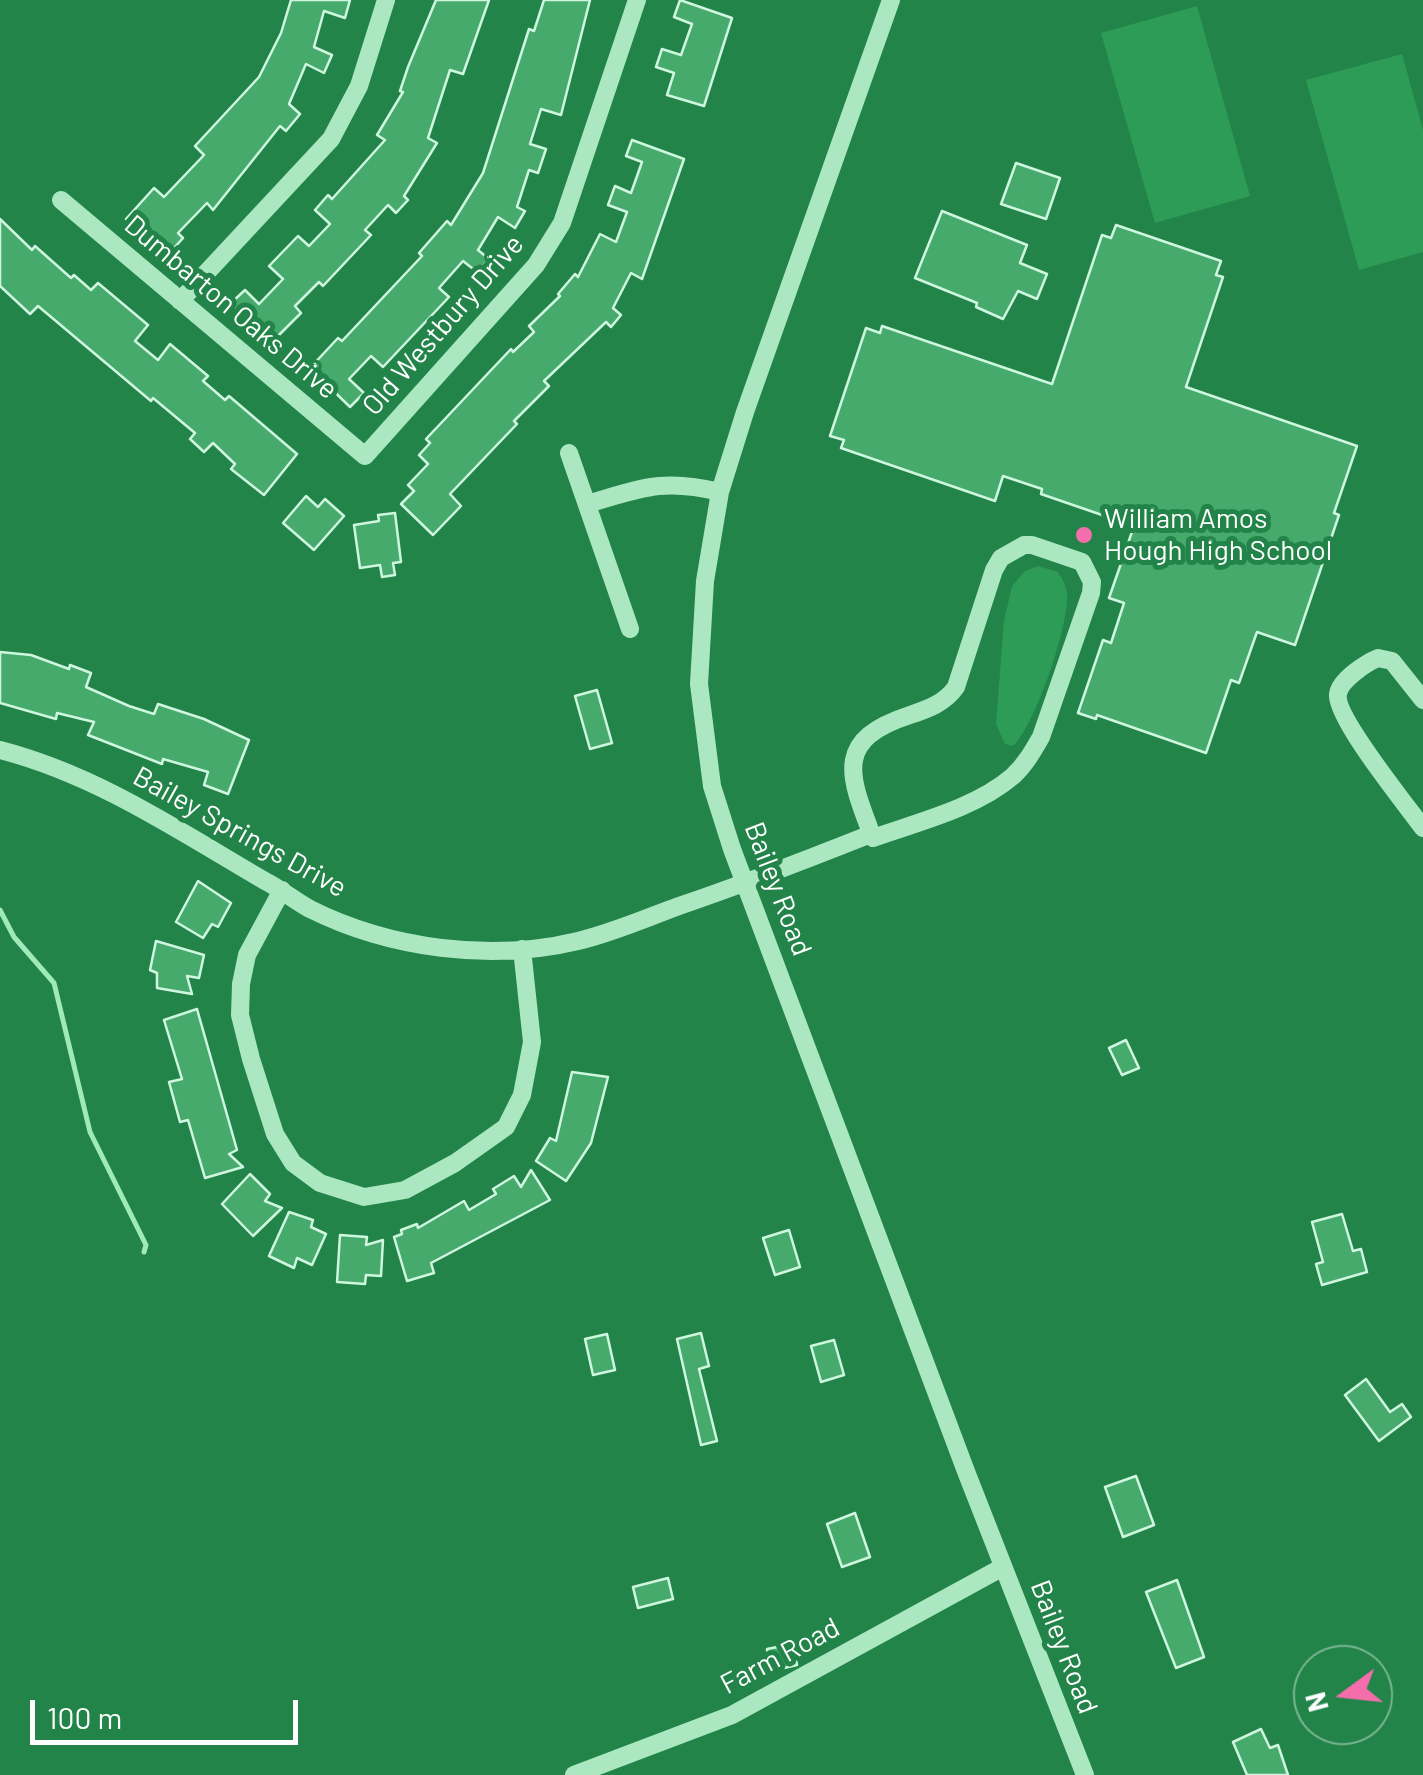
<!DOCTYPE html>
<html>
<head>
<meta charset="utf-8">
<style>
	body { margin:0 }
	#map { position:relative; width:1423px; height:1775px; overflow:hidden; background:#228449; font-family:Barlow,sans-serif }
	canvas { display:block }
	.north { position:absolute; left:1293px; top:1645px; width:100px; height:100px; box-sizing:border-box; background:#228449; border:2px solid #7ab592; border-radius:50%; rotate:255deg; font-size:28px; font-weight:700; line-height:40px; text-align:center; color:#fff }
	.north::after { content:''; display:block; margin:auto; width:35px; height:45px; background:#f46eab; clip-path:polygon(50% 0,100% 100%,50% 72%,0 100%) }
	.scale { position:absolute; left:30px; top:1700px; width:268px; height:45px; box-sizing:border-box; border:5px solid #fff; border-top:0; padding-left:12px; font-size:30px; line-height:35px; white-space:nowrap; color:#fff; -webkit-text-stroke:8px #228449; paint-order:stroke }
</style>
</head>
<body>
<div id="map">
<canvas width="1423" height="1775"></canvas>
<div class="north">N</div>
<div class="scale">100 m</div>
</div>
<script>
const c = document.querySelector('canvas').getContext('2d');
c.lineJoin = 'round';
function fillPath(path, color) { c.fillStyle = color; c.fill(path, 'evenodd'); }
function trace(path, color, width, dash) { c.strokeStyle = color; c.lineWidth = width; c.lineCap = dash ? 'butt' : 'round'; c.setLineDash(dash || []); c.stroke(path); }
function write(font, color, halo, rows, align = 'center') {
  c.font = font + ' Barlow,sans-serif'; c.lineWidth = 10; c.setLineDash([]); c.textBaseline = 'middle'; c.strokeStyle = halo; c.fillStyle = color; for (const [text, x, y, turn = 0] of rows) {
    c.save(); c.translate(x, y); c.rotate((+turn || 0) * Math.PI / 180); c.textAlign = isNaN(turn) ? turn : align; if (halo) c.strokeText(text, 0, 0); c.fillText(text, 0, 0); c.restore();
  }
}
const green = new Path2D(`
	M1197,6L1250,196L1155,223L1101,33Z
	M1402,54L1423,130V252L1359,270L1306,80Z
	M1038,566L1058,572C1062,579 1066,585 1067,593C1070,623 1035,726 1013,746L1005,744L996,724L1004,621L1012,586L1025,571Z`);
const stream = new Path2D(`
	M0,910L14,937L54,983L90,1132L146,1245L144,1252`);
const building = new Path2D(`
	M291,0H350L345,18L324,11L314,47L332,55L324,73L306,64L289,104L300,114L286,131L280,126L213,210L207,203L178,233L183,238L167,256L126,219L154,188L164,197L204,155L195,146L259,77L281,33Z
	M436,0H489L463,74L450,70L428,138L437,143L404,196L408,200L396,213L388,205L365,230L371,235L323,286L319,282L295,306L301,313L271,343L231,303L245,290L259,304L283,279L269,266L298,236L309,246L330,224L315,210L328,195L332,199L385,140L377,135L403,92L400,91L408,67Z
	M544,0H590L561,115L541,109L530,144L546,149L538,173L529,170L517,207L525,211L515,228L498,217L478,250L489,259L477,272L463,261L439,288L449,297L383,367L371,356L349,379L364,393L350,407L310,368L338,338L342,341L422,256L419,253L447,221L451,225L483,173L529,29L534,31Z
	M680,0L732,18L704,106L667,95L674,73L656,67L662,49L681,55L692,24L674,17Z
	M632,140L684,159L642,279L631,273L613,308L621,315L611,327L606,322L544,381L549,386L514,421L517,424L450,494L461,506L433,535L401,504L414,491L408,485L428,464L419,455L430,443L426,439L511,349L513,352L534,332L529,326L560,296L558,294L575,274L578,277L600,234L616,242L627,212L608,205L615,186L631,193L642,162L626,156Z
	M1016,163L1060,178L1046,219L1001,204Z
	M942,211L1027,245L1020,263L1047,274L1037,299L1018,291L1003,319L976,307L977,303L915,278Z
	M0,219L32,250L35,246L71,278L74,275L91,290L98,283L148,325L135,341L158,360L170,344L208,376L203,381L225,400L229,396L297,454L264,495L231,469L235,464L213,443L204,452L190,439L195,433L153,398L151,401L38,306L30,314L0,286Z
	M1116,225L1221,261L1216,275L1223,277L1186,387L1357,446L1334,513L1339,515L1295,645L1257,632L1239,683L1231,680L1206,753L1097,715L1096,719L1078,713L1103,640L1111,643L1124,603L1109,598L1134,526L1041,494L1042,489L1003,476L995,501L841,448L844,440L830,436L866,328L880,333L882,326L1052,384L1102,235L1111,238Z
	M306,496L318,507L325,499L344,516L314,550L283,523Z
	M395,513L401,562L393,563L395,575L382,577L380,565L360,568L354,525L379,521L378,515Z
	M0,652L31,655L69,669L70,665L91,673L86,687L129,706L154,714L158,704L204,719L249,740L228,794L204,785L208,772L163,759L162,764L88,735L94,722L57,713L56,719L0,703Z
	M597,690L612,743L590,749L575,696Z
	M198,881L231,903L218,927L212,924L203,938L176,922Z
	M156,941L204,955L199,978L187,976L192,994L157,988V973L150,970Z
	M197,1009L237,1150L229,1154L243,1167L205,1178L188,1120L180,1122L169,1082L182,1079L164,1020Z
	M1126,1040L1139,1068L1122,1075L1109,1048Z
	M572,1072L608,1077L591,1143L566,1181L536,1161L550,1138L556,1141Z
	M531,1170L550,1200L431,1263L434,1273L407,1281L394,1237L402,1234L401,1230L417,1224L418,1228L464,1201L469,1210L496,1194L493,1189L514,1176L521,1187Z
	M250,1174L270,1194L265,1201L282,1208L253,1236L222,1204Z
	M289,1212L313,1220L311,1227L326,1234L312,1265L297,1258L294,1268L269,1256Z
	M1342,1214L1353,1251L1361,1249L1367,1272L1322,1285L1316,1264L1323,1262L1312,1222Z
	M789,1230L800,1267L775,1275L763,1238Z
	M340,1235L367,1237L366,1245L383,1240L381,1276L366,1275L365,1284L337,1282Z
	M701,1333L709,1366L699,1369L717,1441L701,1445L677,1339Z
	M607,1334L615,1370L593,1375L585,1339Z
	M834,1340L844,1375L821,1382L811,1346Z
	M1366,1379L1390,1412L1402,1404L1411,1417L1379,1441L1345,1395Z
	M1136,1476L1154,1525L1123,1537L1105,1487Z
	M855,1513L870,1557L842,1567L827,1524Z
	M668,1578L673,1599L638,1608L633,1587Z
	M1177,1580L1204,1657L1176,1668L1146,1592Z
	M793,1644L797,1665L771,1671L767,1649Z
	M1261,1729L1270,1748L1278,1745L1288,1775H1247L1233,1742Z`);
const minor = new Path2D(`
	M891,0L745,412L720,492L705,581L699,684L712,786L732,849L967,1474L1085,1775
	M61,200L365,456L536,265L562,223L637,0
	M180,301L331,139L359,86L386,0
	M569,453L630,629
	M587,504C642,488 663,478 720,492
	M1024,545H1032L1082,562L1092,582L1091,593L1041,737C1033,751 1025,765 1013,776C976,808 918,822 873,838C849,775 833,740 910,715C928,709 945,703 956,687L994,570L1001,558Z
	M1423,700L1392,661L1378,658C1366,663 1340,680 1338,694C1334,716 1407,806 1423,828
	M0,750C97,775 179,831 265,881C281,889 295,901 310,909C390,949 491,962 578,941C612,933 646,918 679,906C744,884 808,859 871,834
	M282,890L247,955L241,984L240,1015L251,1059L275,1134L293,1163L320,1183L364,1197L405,1190L455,1163L506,1127L522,1095L532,1042L522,949
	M574,1775L732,1715L1003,1567`);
const markers = [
	[1084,535,10,"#f46eab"]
];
const streetNames = [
	["Dumbarton Oaks Drive",231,307,40],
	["Old Westbury Drive",443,325,-49],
	["Bailey Springs Drive",240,832,29],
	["Bailey Road",778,889,69],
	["Bailey Road",1064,1647,69],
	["Farm Road",780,1656,-28]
];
const poiNames = [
	["William Amos",1104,519],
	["Hough High School",1104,551]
];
fillPath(green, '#2d9c57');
trace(stream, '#9fe9ba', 5);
fillPath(building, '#46aa6d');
trace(building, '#cff6de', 2.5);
trace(minor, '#abe8c2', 18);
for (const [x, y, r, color] of markers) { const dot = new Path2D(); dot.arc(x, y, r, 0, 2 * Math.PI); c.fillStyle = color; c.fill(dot); trace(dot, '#228449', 4); }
write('28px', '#fff', '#228449', streetNames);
write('28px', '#fff', '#228449', poiNames, 'left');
</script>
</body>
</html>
